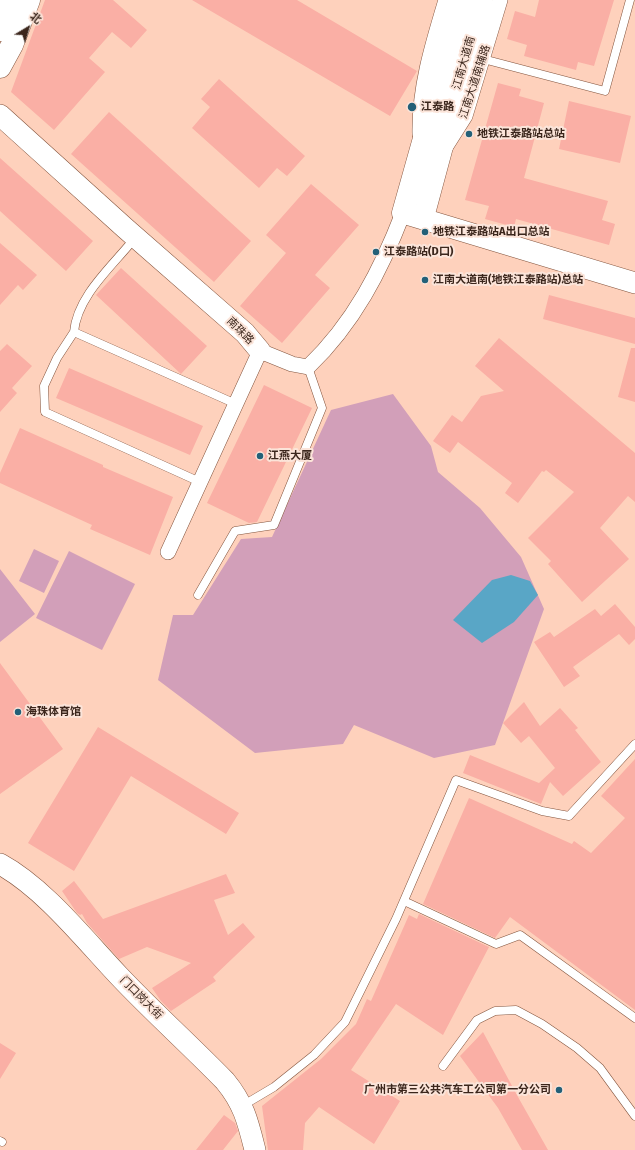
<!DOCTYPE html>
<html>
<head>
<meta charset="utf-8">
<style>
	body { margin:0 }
	#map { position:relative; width:635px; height:1150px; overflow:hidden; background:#fed1bc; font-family:"Fira Sans","Noto Sans SC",sans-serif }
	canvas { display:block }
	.north { position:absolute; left:8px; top:8px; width:40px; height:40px; -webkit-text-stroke:3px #fbe4d9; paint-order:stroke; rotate:38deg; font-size:11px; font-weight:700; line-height:16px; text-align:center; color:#3b261c }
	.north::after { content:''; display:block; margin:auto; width:14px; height:18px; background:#3b261c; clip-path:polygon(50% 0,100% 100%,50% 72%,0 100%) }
</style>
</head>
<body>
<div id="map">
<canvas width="635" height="1150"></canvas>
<div class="north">北</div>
</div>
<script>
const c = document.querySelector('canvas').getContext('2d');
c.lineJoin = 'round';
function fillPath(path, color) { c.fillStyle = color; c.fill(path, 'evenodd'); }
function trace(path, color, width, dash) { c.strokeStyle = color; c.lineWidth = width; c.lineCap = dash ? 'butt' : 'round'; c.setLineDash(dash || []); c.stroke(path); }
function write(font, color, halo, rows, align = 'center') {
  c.font = font + ' "Fira Sans","Noto Sans SC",sans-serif'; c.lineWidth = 4; c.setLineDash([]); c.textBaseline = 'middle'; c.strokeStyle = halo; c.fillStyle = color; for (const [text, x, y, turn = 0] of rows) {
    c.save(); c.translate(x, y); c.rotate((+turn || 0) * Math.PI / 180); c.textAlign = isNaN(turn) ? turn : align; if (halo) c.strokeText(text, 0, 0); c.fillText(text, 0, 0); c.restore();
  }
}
const green = new Path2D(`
	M393,394L431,446L438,472L480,508L521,557L544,609L495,745L434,758L354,725L343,744L255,753L158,680L173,615H193L241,539L272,537L331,410Z
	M34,549L59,561L44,593L19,581Z
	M69,551L135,584L102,650L36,618Z
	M0,569L35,614L0,642Z`);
const water = new Path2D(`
	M511,575L530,581L538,595L514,622L482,643L453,620L492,580Z`);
const building = new Path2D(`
	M45,0H113L147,30L131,48L112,32L89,58L105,72L54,130L11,92Z
	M192,0H297L417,71L390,116Z
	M539,0H614L594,66L578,62L576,70L524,56L527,45L507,39L515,11L535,17Z
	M219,79L305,156L287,176L277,168L259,188L192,128L210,107L201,99Z
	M498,83L521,89L519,96L544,103L524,178L608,201L602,220L615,224L609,245L516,219L514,227L485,219L489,206L465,200Z
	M569,101L631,116L620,163L559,149Z
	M109,112L251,241L214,282L71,154Z
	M0,158L93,241L66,271L0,211Z
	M311,184L359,225L315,275L330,288L282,343L240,306L286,253L266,235Z
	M0,243L37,275L23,290L18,285L0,305Z
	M121,268L207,346L181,374L96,295Z
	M549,295L635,318V344L543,319Z
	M499,338L635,453V502L628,496L600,528L629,559L582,602L548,564L551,561L528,538L574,492L546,470L544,472L542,471L518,503L505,493L512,483L458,442L450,453L433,441L452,415L462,422L481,396L504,391L475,366Z
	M7,344L32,366L12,388L17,393L0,412V351Z
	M631,348H635V402L618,397Z
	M69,368L203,426L190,455L56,398Z
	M264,385L312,408L257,522L249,523L207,503Z
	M20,428L103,465V467L173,497L150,555L90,529L92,525L0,483V473Z
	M615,604L635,627V639L629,645L619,634L573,667L580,676L564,687L534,642L550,632L554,637L595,609L601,616Z
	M0,663L63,749L0,794Z
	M524,702L540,726L560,708L578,728L575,730L601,762L563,796L550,782L541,804L463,773L470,755L539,783L555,768L529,736L521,743L503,723Z
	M98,727L239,813L226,834L131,776L74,871L28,843Z
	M635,759V1010L510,917L495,938L423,904L469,798L572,844L574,841L591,853L625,818L601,796Z
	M226,874L235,893L214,900L228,935L243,923L255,937L213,977L216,981L171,1011L161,1001L152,988L191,963L147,947L119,959L87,923L82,914L80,915L77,913L62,891L74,881L103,919Z
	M419,914L489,947L443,1035L396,1004L351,1070L400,1101L374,1144L319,1107L305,1123L303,1150H268L262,1106L321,1059L356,1024L367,999L371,1001L409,915L417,919Z
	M483,1032L518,1097L548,1150H522L498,1108L460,1056Z
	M0,1043L16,1053L0,1079Z
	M224,1115L235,1123L238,1131L223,1150H196Z`);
const lane = new Path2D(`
	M483,59L605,91L630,0
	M129,245C108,270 77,298 74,332L236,404
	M74,332L57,358L44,386L45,412L200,482
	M198,595L235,531L274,525L322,408L308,367
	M404,901L496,944L520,935L635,1018
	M443,1066L477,1020L495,1011L516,1010L542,1024L577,1048L600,1068L635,1116
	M242,1106L274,1087L314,1055L345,1022L396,919L456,780L542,811L569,816L635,744
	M0,1141L2,1142`);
const street = new Path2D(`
	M420,134C419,88 433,43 446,0
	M446,146L465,116L500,0
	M168,552L260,351L292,364L308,367C354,323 381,270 403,213`);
const secondary = new Path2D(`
	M0,115L125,228L245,333L260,351
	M403,213L635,283
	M423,219L482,0
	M0,864C44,888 84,939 119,976C153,1012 190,1045 225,1081C244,1104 248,1122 255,1150`);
const primary = new Path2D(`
	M0,30L11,0
	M0,67L12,45L29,0
	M403,213L463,0`);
const markers = [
	[412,107,5,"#236078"],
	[469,134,4,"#236078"],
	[425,232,4,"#236078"],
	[376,252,4,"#236078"],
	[425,280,4,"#236078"],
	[260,456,4,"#236078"],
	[18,712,4,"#236078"],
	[559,1090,4,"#236078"]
];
const streetNames = [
	["江南大道南",464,63,-74],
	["江南大道南辅路",475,82,-72],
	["南珠路",240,331,45],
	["门口岗大街",141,998,45]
];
const poiNames = [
	["江泰路",421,107],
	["地铁江泰路站总站",477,134],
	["地铁江泰路站A出口总站",433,232],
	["江泰路站(D口)",384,252],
	["江南大道南(地铁江泰路站)总站",433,280],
	["江燕大厦",268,456],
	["海珠体育馆",26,712],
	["广州市第三公共汽车工公司第一分公司",551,1090,"right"]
];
fillPath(green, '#d29fb9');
fillPath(water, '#59a6c6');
fillPath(building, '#faafa5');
trace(lane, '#84553e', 9);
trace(street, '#84553e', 16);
trace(secondary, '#84553e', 22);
trace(primary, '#84553e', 23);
trace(lane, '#fff', 8);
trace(street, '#fff', 15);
trace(secondary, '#fff', 21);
trace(primary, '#fff', 22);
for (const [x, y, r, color] of markers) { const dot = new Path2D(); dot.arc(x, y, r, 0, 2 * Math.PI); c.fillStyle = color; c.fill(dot); trace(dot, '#fbe4d9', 1.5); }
write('11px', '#3b261c', '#fbe4d9', streetNames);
write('bold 11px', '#3b261c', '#fbe4d9', poiNames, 'left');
</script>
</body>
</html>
